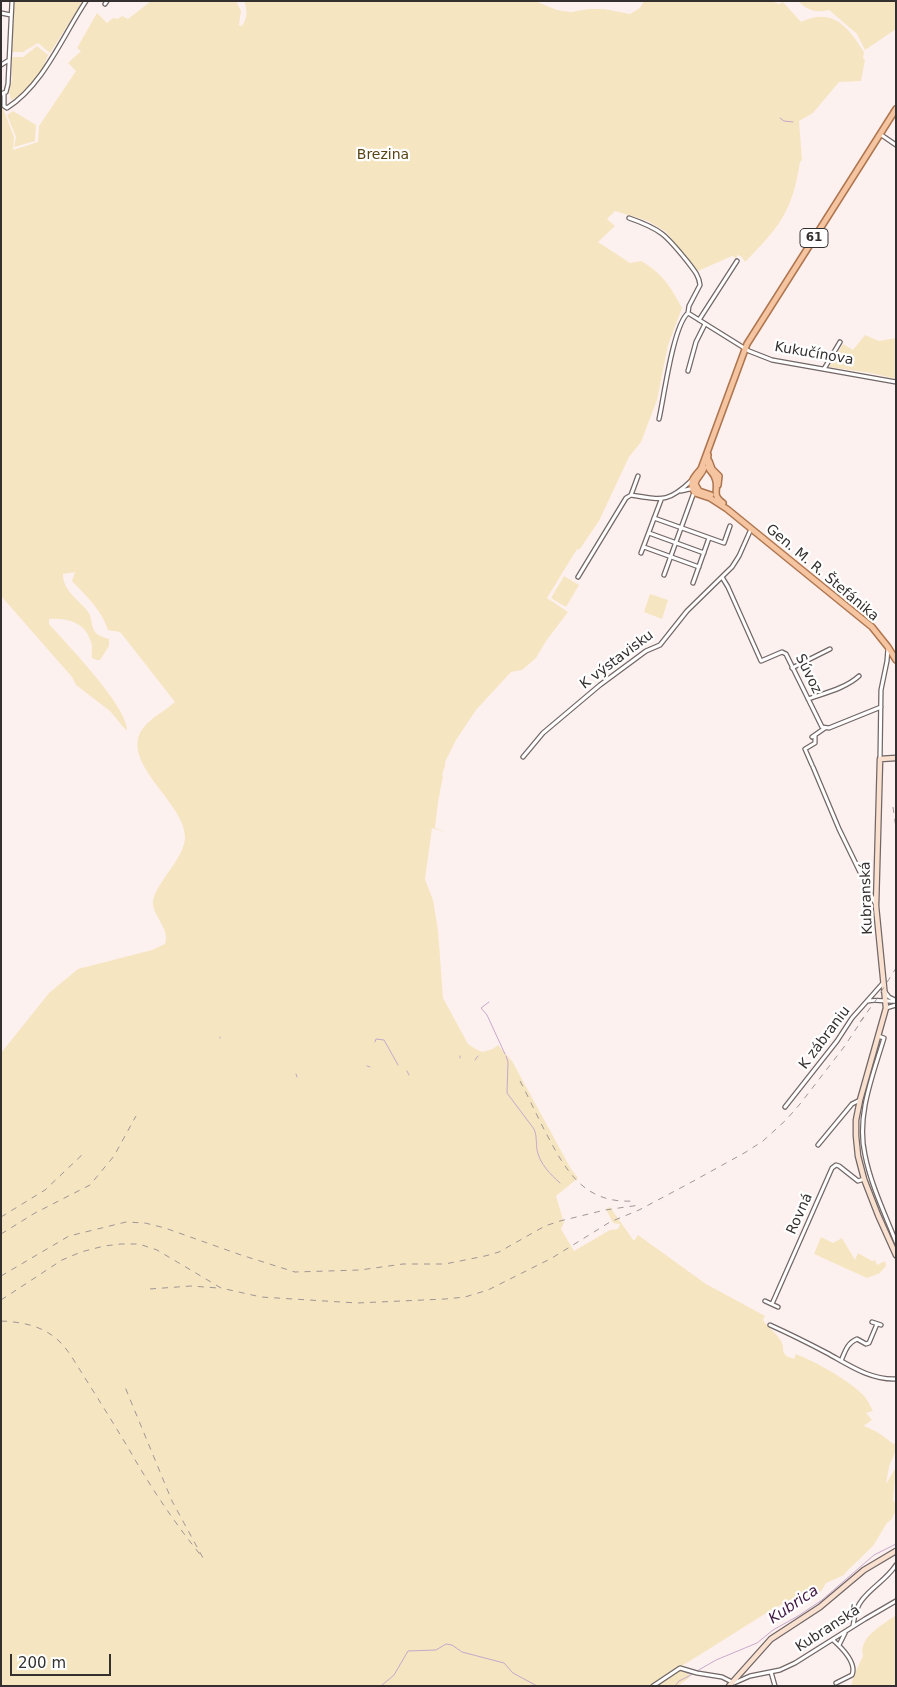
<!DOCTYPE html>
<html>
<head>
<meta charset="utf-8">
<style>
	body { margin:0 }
	#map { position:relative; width:897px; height:1687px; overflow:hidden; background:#fdf1f0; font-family:"DejaVu Sans",sans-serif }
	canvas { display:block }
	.frame { position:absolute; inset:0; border:2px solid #353030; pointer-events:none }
	.scale { position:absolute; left:10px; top:1654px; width:101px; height:22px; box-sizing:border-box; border:2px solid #353030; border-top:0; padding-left:6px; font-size:15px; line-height:18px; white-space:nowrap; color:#353030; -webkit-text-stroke:4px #fff; paint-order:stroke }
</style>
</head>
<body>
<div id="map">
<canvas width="897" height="1687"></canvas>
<div class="frame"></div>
<div class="scale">200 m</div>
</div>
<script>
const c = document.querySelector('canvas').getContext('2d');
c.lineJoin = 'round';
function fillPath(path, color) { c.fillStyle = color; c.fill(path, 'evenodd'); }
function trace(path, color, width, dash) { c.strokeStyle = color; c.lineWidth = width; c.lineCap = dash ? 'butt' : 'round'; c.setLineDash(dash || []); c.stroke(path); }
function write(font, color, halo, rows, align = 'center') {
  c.font = font + ' "DejaVu Sans",sans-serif'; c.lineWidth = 4.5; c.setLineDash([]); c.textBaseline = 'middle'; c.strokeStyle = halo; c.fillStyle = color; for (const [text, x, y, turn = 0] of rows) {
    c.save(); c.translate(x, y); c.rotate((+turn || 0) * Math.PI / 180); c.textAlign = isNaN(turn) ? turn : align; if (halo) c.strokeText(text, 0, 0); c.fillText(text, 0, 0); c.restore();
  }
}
const green = new Path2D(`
	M14,1H83L50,53L38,43L23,52H12Z
	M151,1H236L241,11L239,25L242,26C247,18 248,11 244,1H535L557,10L571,12L589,9H604L630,14L640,8L644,1H771L779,4L783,2L801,22C833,7 848,27 864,52L863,58L865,60L861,81L839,82L813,113L799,121L802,160L800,162C792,213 779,227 745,262L742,257L738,255L736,258L732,256L698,271L666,232L648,221L615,211L607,219L615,226L598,242L630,263L641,261C662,273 671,287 682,308L668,345L657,400L641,442L629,457L599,521L579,550L577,549L547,598L568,612L546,641L536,658L522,670L511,672L476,710L456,740L445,762V766L442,775L443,776L438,802L435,828L448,833L432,828L425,879L433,900L438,930L443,998L468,1044L474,1048L482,1052L493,1049L498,1045L512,1061L571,1169L578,1178L556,1196L564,1223L561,1229L574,1251L610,1230L618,1229L620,1224L613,1223L606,1209L610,1207L634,1241L638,1235L706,1284L765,1316L763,1320C770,1331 785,1338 783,1351L786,1356L794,1359L796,1354C816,1362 851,1381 865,1397C868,1401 871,1407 873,1411L866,1413L872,1420L862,1427L864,1426C875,1430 884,1436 893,1444L895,1443C897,1453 892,1458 889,1467C888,1473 887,1478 886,1484L896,1467L893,1500L896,1504V1510L892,1519L887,1523L873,1546L845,1573L844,1575L826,1583L822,1590L810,1600L803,1593L768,1612L650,1686H1V1053L49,993L78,969L152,950L165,944C170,930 155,918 153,905C151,886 186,859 185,836C184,803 122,764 141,731C148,719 165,711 175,702L121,633C117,630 112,632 108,630C101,609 86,596 72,581L75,572L63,574C63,592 79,599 89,613C92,618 91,626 95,632C98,636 104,637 109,639V646L100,660H97L92,658C91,653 93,647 91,642C85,622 67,618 49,619V624C66,643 127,706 127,730L125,729L110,711L76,685L72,677L1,596V97L4,111L14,137L13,150L38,142L39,126L76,71L68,63L81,51L77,48L97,13L107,23L113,18L118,19L122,16L128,19Z
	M798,1H896V29L865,50L857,34L829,10C817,13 808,11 798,1Z
	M37,46L48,55C42,73 29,93 11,100L9,91L12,79V57H23Z
	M13,111L36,125L35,141L14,147L16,137L7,115Z
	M865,335L879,341L896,338V379L871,373L829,367L843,344L853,350Z
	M564,576L579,585L566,607L551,598Z
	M650,594L668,600L662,619L644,612Z
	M821,1237L833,1243L842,1238L855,1260L858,1253L872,1261L875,1260L877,1265L885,1261L886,1266L880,1273L867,1278L814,1254Z
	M896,1615V1686H851L854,1675L863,1656C858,1637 883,1625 896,1615Z
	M681,1669L686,1670L690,1677L678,1686H655Z`);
const stream = new Path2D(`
	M780,118L784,121L793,122
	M489,1002L481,1008L487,1015L505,1054
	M220,1038V1037
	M375,1042L376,1039L384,1040L398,1065
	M460,1056V1058
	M506,1056L508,1062L507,1093L534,1129C537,1136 536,1143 537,1150C540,1164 550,1174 560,1183
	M475,1060L478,1056
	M367,1066L370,1067
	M407,1071L409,1075
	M296,1074L297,1077
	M680,1670L690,1674
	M697,1671L716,1660L757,1643L773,1630L798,1616L822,1600L874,1555L896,1544
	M381,1686L394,1675L408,1651L436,1650L446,1644L452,1645L462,1652L504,1663L513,1673L537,1686
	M675,1686L679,1681L693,1674`);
const street = new Path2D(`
	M105,4L107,1
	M1,13L11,15
	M1,65L9,60
	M1,94L6,92L8,84L12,1
	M4,94V106L7,108C44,84 62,37 86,1
	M880,134L896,145
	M629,218C661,229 666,235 687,261C693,269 699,275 700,285L689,306L688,313L749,351L772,360L896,382
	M699,320L737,261
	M824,369L840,342
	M688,371L696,342L705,324
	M659,419C664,397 673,326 688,313
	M681,491L694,488
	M631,495L638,476
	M654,518L724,543L730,526
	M649,533L704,553
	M644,547L699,567
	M641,553L661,500
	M664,575L693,495
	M578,577L626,498L631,495C662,500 668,503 692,480
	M722,577L728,587L761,661L782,652L786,654L822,727L829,728L881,707
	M693,583L709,538
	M792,668L830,649
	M808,699C825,693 846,688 859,676
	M812,737L825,728
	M523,757L543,733L600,685L646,651L660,645L687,611L732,567L739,556L751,529
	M880,759L881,690L887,661L888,648
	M812,765L805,749L815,743V735
	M813,767L839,829L876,905
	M885,992L889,997L895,1000
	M868,1001C877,999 887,1002 896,1001
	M886,1008L896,1005
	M878,1036L884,1038C873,1075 856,1116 865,1155C871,1185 885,1214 896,1242
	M785,1107L837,1041L852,1018L883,983
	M818,1145L852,1104L860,1100
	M765,1301L778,1307
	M772,1304L832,1168L836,1165L839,1166L858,1181L864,1179
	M872,1322L881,1325
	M770,1325C790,1334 808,1343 827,1353C849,1365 870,1380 896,1379
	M841,1361C845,1352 847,1343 857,1339L866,1344L869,1343L877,1324
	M853,1626C854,1618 857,1606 862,1600C873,1586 886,1580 896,1565
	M833,1640C842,1648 857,1663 852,1675L836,1683
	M839,1645L845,1633
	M771,1672L775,1686
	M653,1686L680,1668L697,1673L722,1677L734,1683L750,1676L780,1670L795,1663L865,1619L896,1601`);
const secondary = new Path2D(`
	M896,758L880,759L876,906L886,1008L860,1100L856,1120V1136L858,1156L864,1179L878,1215L896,1255
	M729,1686L771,1639L820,1607L864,1570L896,1551`);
const primary = new Path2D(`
	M896,109L747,344L701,469C694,477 688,482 695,493L710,498L727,509L872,627L888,647L896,660
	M708,455C706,475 714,469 716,481C718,492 712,495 723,503
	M709,461L712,469L719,476L718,485
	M704,468C702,475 696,477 695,484L699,491L711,495`);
const rail = new Path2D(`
	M893,807L896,828
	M860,1022L876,1000L896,968
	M520,1081C529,1098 537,1116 546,1133C566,1171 584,1204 634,1201
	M1,1217L45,1190L84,1153
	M1,1234L35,1213L90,1185L114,1156L136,1116
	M1,1276L69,1236L126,1222L145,1223L165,1228L241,1255L295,1272L360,1270L403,1264H445L485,1256L499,1252L545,1226L560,1221L605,1210L640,1205
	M150,1289L191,1286L218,1288
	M1,1300L62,1260L81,1252L104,1246L121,1244H139L157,1250L221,1288L261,1297L357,1303L445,1299L465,1297L488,1290L552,1258L610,1222L639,1210L688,1184L746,1152L763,1141L786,1120L800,1104L844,1047L864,1017
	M1,1321C23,1322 44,1326 60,1342C69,1351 74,1361 80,1370C97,1397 114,1424 130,1451C151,1488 176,1525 203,1558L172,1501L125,1387`);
const shields = [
	[814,238,28]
];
const shieldNames = [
	["61",814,238]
];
const parkNames = [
	["Brezina",383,155]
];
const streetNames = [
	["Kukučínova",814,354,10],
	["Gen. M. R. Štefánika",822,573,40],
	["K výstavisku",617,660,-37],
	["Súvoz",808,674,64],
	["Kubranská",867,898,-92],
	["K zábraniu",825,1038,-53],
	["Rovná",800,1214,-66],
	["Kubranská",828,1629,-33]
];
const waterNames = [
	["Kubrica",794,1605,-34]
];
fillPath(green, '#f6e5c1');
trace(stream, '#c7a8ca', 1);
trace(street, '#716766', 5.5);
trace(secondary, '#716766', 7);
trace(primary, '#ae764f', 8);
trace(street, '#fff', 3);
trace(secondary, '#fae1cf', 4.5);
trace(primary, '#f5c4a0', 5);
trace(rail, '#9f9696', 1, [6, 6]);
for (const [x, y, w] of shields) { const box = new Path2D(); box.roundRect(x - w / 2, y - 9.5, w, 19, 4); c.fillStyle = '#fff'; c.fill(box); trace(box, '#353030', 1); }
write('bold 12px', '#353030', null, shieldNames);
write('14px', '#594513', '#fff', parkNames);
write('14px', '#353030', '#fff', streetNames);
write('italic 15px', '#411945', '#fff', waterNames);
</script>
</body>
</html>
